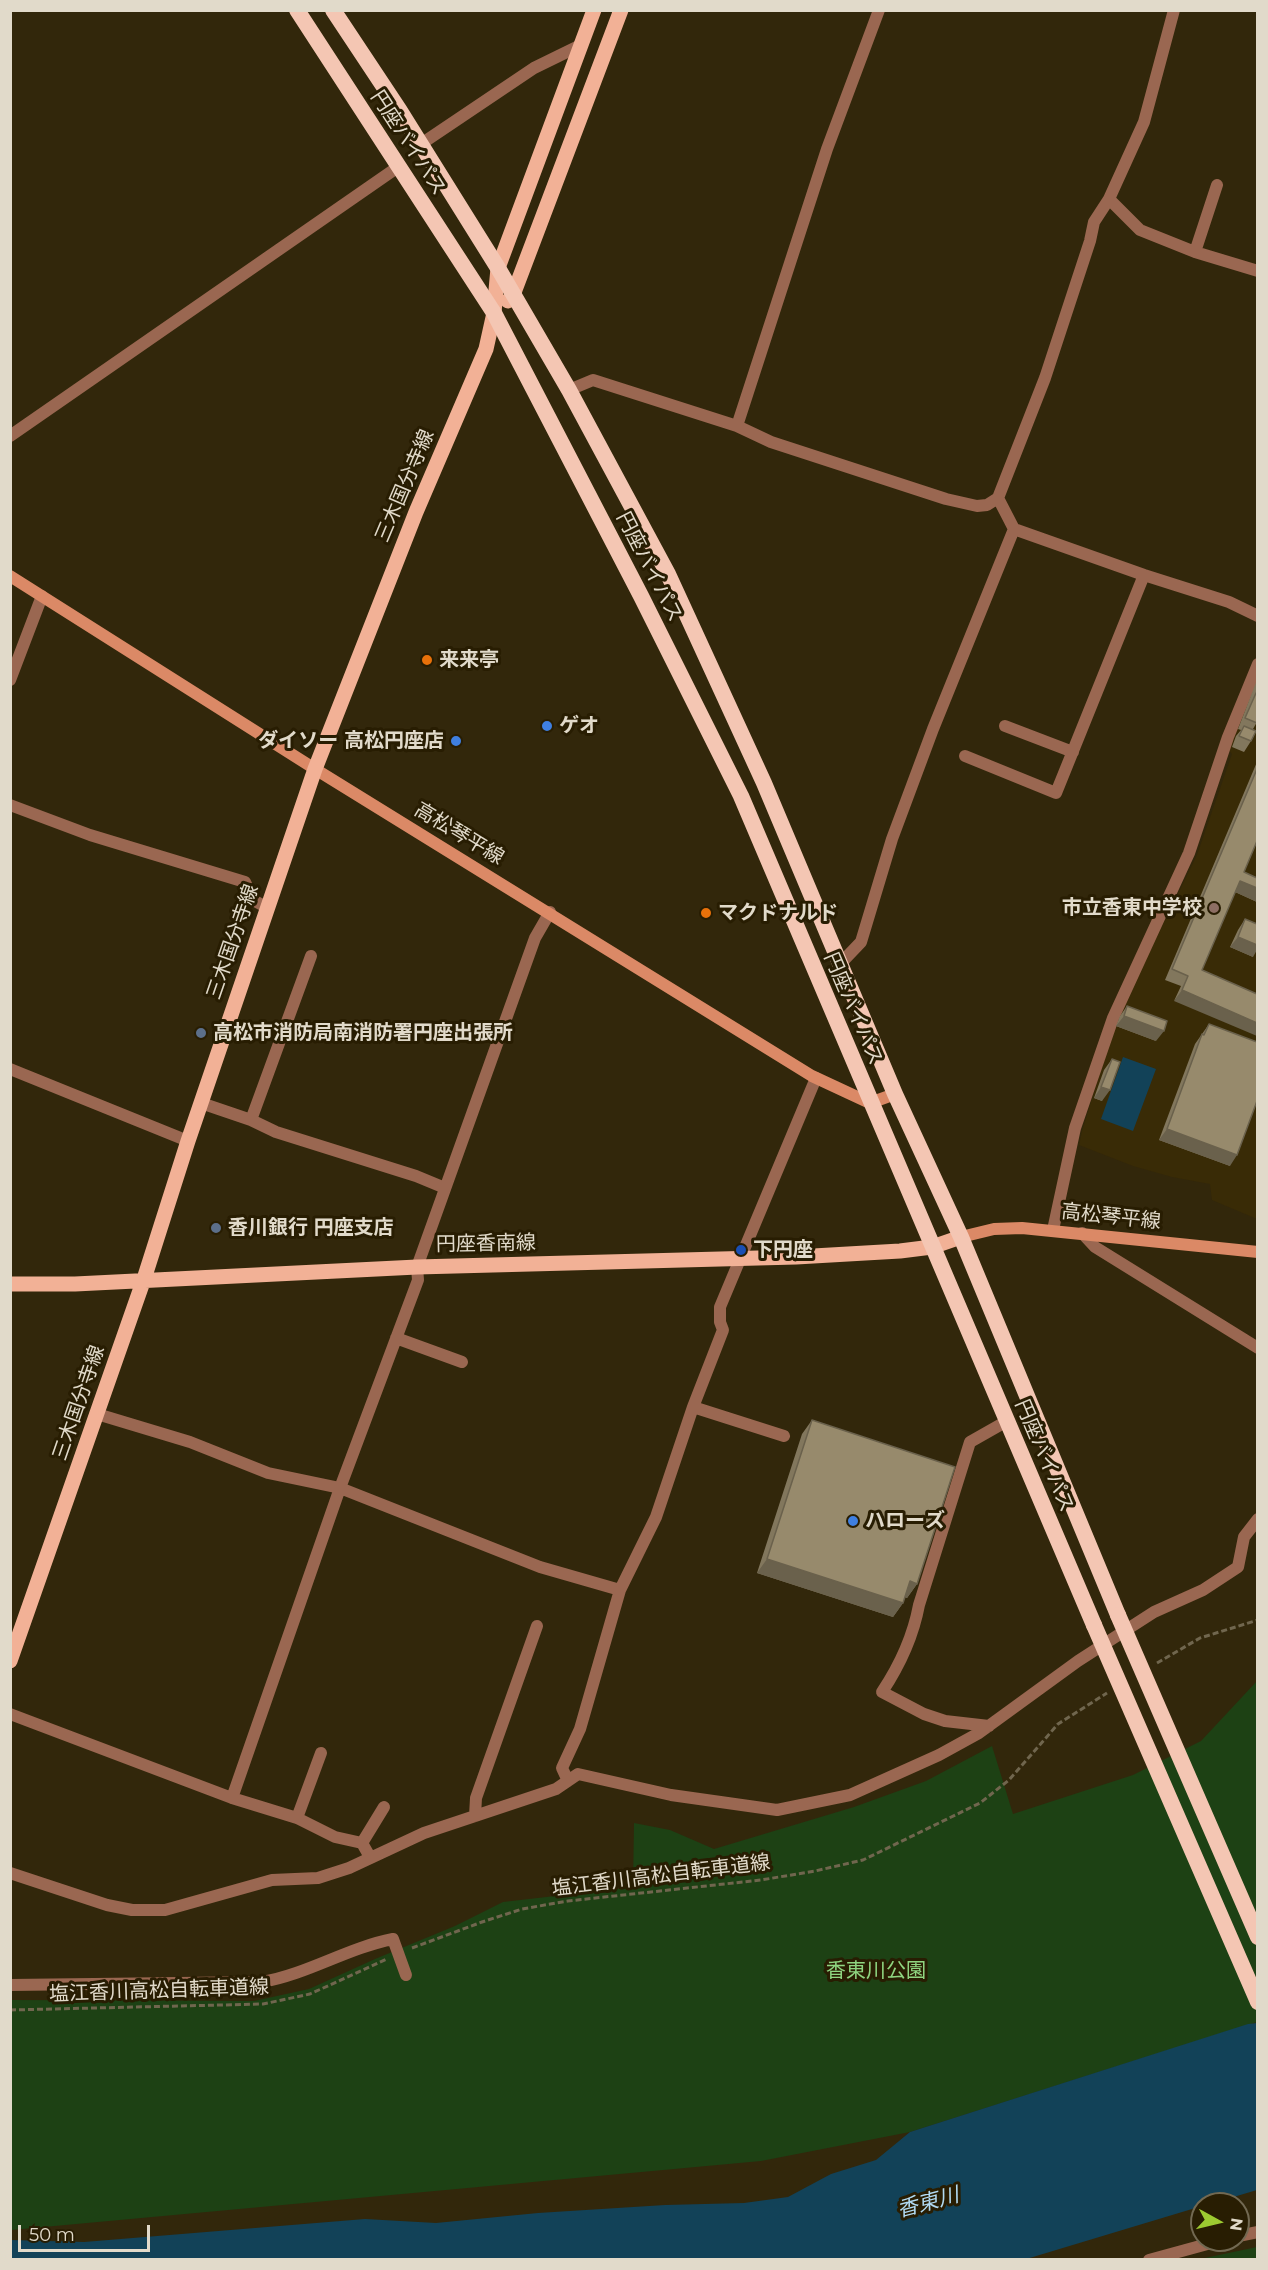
<!DOCTYPE html>
<html>
<head>
<meta charset="utf-8">
<style>
	body { margin:0 }
	#map { position:relative; width:1268px; height:2270px; overflow:hidden; background:#32270b; font-family:Montserrat,sans-serif }
	canvas { display:block }
	.frame { position:absolute; inset:0; border:12px solid #e1daca; pointer-events:none }
	.north { position:absolute; left:1190px; top:2192px; width:60px; height:60px; box-sizing:border-box; background:#281d02; border:2px solid #726952; border-radius:50%; rotate:98deg; font-size:16px; font-weight:700; line-height:24px; text-align:center; color:#e1daca }
	.north::after { content:''; display:block; margin:auto; width:21px; height:27px; background:#9dca31; clip-path:polygon(50% 0,100% 100%,50% 72%,0 100%) }
	.scale { position:absolute; left:18px; top:2225px; width:132px; height:27px; box-sizing:border-box; border:3px solid #e1daca; border-top:0; padding-left:8px; font-size:18px; line-height:21px; white-space:nowrap; color:#e1daca; -webkit-text-stroke:4px #281d02; paint-order:stroke }
</style>
</head>
<body>
<div id="map">
<canvas width="1268" height="2270"></canvas>
<div class="frame"></div>
<div class="north">N</div>
<div class="scale">50 m</div>
</div>
<script>
const c = document.querySelector('canvas').getContext('2d');
c.lineJoin = 'round';
function fillPath(path, color) { c.fillStyle = color; c.fill(path, 'evenodd'); }
function trace(path, color, width, dash) { c.strokeStyle = color; c.lineWidth = width; c.lineCap = dash ? 'butt' : 'round'; c.setLineDash(dash || []); c.stroke(path); }
function write(font, color, halo, rows, align = 'center') {
  c.font = font + ' Montserrat,"Noto Sans JP",sans-serif'; c.lineWidth = 6; c.setLineDash([]); c.textBaseline = 'middle'; c.strokeStyle = halo; c.fillStyle = color; for (const [text, x, y, turn = 0] of rows) {
    c.save(); c.translate(x, y); c.rotate((+turn || 0) * Math.PI / 180); c.textAlign = isNaN(turn) ? turn : align; if (halo) c.strokeText(text, 0, 0); c.fillText(text, 0, 0); c.restore();
  }
}
const built = new Path2D(`
	M1257,676V1219L1212,1200L1210,1184L1172,1177L1133,1166L1079,1145L1082,1131L1117,1018L1197,855L1232,754L1229,750Z`);
const green = new Path2D(`
	M1257,1681V2022L910,2132L761,2161L11,2230V2000L254,2001L309,1989L375,1959L455,1926L503,1902L633,1887L634,1823L670,1830L714,1849L854,1807L926,1781L992,1746L1013,1814L1133,1775L1201,1741Z
	M1257,2247V2259H1200Z`);
const water = new Path2D(`
	M1123,1057L1156,1069L1133,1131L1101,1119Z
	M1257,2023V2190L1210,2204H1202V2206L1023,2260L11,2259V2240L84,2242L365,2219L436,2223L538,2213L665,2205L744,2203L788,2197L831,2174L876,2160L910,2132L1248,2024Z`);
const path = new Path2D(`
	M1157,1663L1200,1638L1258,1620
	M412,1948L482,1922L522,1909L568,1901L761,1880L815,1871L863,1860L980,1803L1009,1780L1058,1724L1107,1693
	M10,2010L263,2004L310,1994L387,1959`);
const minor = new Path2D(`
	M421,144L534,68L581,45
	M1109,199L1140,230L1195,252L1258,271
	M1195,252L1217,185
	M569,390L593,380L737,426L771,442L946,499L977,506L987,505L998,498L1045,378L1090,241L1094,222L1109,199L1144,122L1174,10
	M737,426L827,149L879,10
	M10,436L398,167
	M998,498L1014,529L1144,575L1229,602L1258,616
	M10,680L42,596
	M1005,726L1073,752
	M965,756L1056,793L1144,575
	M10,805L90,835L245,882L253,900L266,907
	M840,964L861,942L892,839L933,729L1014,529
	M10,1069L188,1141
	M201,1103L251,1120L276,1132L416,1176L445,1188
	M251,1120L311,956
	M1053,1230L1075,1128L1113,1018L1189,853L1228,737L1258,664
	M1082,1233L1095,1247L1258,1348
	M396,1338L462,1362
	M693,1407L784,1436
	M97,1414L190,1442L268,1473L340,1488L540,1567L620,1590
	M10,1714L232,1798L297,1818L335,1837L362,1843L370,1857
	M989,1726L945,1721L924,1714L882,1692C900,1665 913,1637 919,1605L970,1442L1007,1421
	M568,1781L562,1768L580,1729L620,1590L656,1517L693,1407L723,1330L720,1322V1307L816,1078
	M232,1798L340,1488L418,1280L417,1267L535,938L550,912
	M475,1816L476,1798L537,1626
	M297,1818L321,1753
	M362,1843L384,1807
	M10,1873L107,1905L132,1910H165L272,1880L318,1878L349,1868L424,1833L556,1789L578,1774L671,1795L777,1810L850,1795L939,1755L979,1733L1078,1661L1154,1612L1203,1590L1238,1567L1244,1537L1258,1519
	M10,1985L262,1982C308,1974 347,1948 393,1939L406,1975
	M1238,2236L1258,2232
	M1149,2260L1222,2240`);
const secondary = new Path2D(`
	M10,576L315,769L812,1076L870,1103L895,1094
	M961,1237L994,1229L1022,1228L1258,1252`);
const primary = new Path2D(`
	M508,301L513,295L621,10
	M10,1284H75L417,1267L796,1257L900,1251L932,1247L961,1237
	M10,1661L144,1279L188,1141L315,769L416,512L486,349L494,313L498,268L594,10`);
const trunk = new Path2D(`
	M297,10L494,313L641,596L741,796L1094,1625
	M333,10L400,111L498,268L569,390L668,574L764,783L895,1094L961,1237L1118,1615`);
const trunkBridge = new Path2D(`
	M1118,1615L1258,1937
	M1094,1625L1258,2002`);
const wall = new Path2D(`
	M1257,680V722L1253,729L1251,741L1244,752L1232,747L1236,736L1241,730L1238,729Z
	M1257,762V841L1244,872L1257,878V902L1235,892L1202,970L1174,1001L1181,986L1165,980Z
	M1245,919L1253,957L1230,947L1238,930Z
	M1127,1006L1156,1041L1116,1026L1120,1016Z
	M1209,1024L1230,1166L1159,1140L1195,1044Z
	M1112,1059L1102,1101L1094,1098L1104,1070Z
	M812,1420L917,1584L907,1598L905,1597L903,1603L893,1617L757,1573L802,1434Z`);
const shadedWall = new Path2D(`
	M1240,881L1257,888V902L1233,891Z
	M1238,937L1257,945V950L1253,957L1230,947Z
	M1182,990L1257,1023V1036L1174,1001Z
	M1124,1016L1164,1031L1156,1041L1116,1026Z
	M1101,1087L1110,1090L1102,1101L1094,1098Z
	M1167,1129L1237,1155L1230,1166L1159,1140Z
	M767,1559L903,1603L893,1617L757,1573Z
	M910,1581L917,1584L907,1598L900,1596Z`);
const building = new Path2D(`
	M1256,693H1257V723L1245,718Z
	M1244,726L1256,731L1251,741L1239,736Z
	M1257,769V841L1244,872L1257,878V888L1240,881L1202,970L1257,994V1023L1182,990L1188,976L1172,969Z
	M1245,919L1257,924V945L1238,937Z
	M1127,1006L1167,1021L1164,1031L1124,1016Z
	M1209,1024L1257,1042V1101L1237,1155L1167,1129L1202,1034L1204,1035Z
	M1112,1059L1120,1062L1110,1090L1101,1087Z
	M812,1420L955,1467L917,1584L910,1581L903,1603L767,1559Z`);
const markers = [
	[427,660,6,"#e8710a"],
	[547,726,6,"#3f7fe0"],
	[456,741,6,"#3f7fe0"],
	[1214,908,6,"#8d6e63"],
	[706,913,6,"#e8710a"],
	[201,1033,6,"#5c6f8a"],
	[216,1228,6,"#5c6f8a"],
	[741,1250,6,"#1a4fb4"],
	[853,1521,6,"#3f7fe0"]
];
const streetNames = [
	["円座バイパス",408,143,57],
	["三木国分寺線",405,486,-67],
	["円座バイパス",649,567,63],
	["高松琴平線",459,834,31],
	["三木国分寺線",233,942,-71],
	["円座バイパス",853,1009,67],
	["高松琴平線",1111,1217,6],
	["円座香南線",486,1244,-1],
	["三木国分寺線",79,1403,-71],
	["円座バイパス",1044,1456,67],
	["塩江香川高松自転車道線",661,1876,-7],
	["塩江香川高松自転車道線",159,1991,-2]
];
const poiNames = [
	["来来亭",439,660],
	["ゲオ",559,726],
	["ダイソー 高松円座店",444,741,"right"],
	["市立香東中学校",1202,908,"right"],
	["マクドナルド",718,913],
	["高松市消防局南消防署円座出張所",213,1033],
	["香川銀行 円座支店",228,1228],
	["下円座",753,1250],
	["ハローズ",865,1521]
];
const parkNames = [
	["香東川公園",876,1971]
];
const waterNames = [
	["香東川",928,2203,-15]
];
fillPath(built, '#392b06');
fillPath(green, '#1d4114');
fillPath(water, '#124258');
trace(path, '#70664e', 3, [6, 3]);
trace(minor, '#9a6751', 12);
trace(secondary, '#db8966', 12);
trace(primary, '#f2b196', 15);
trace(trunk, '#f4c6b3', 16);
trace(trunkBridge, '#f4c6b3', 16);
fillPath(wall, '#82775d');
fillPath(shadedWall, '#6a614c');
fillPath(building, '#978a6c');
trace(building, '#6a614c', 1.5);
for (const [x, y, r, color] of markers) { const dot = new Path2D(); dot.arc(x, y, r, 0, 2 * Math.PI); c.fillStyle = color; c.fill(dot); trace(dot, '#281d02', 2); }
write('20px', '#e1daca', '#281d02', streetNames);
write('bold 20px', '#e1daca', '#281d02', poiNames, 'left');
write('20px', '#8fd580', '#281d02', parkNames);
write('italic 21px', '#b1daf2', '#281d02', waterNames);
</script>
</body>
</html>
